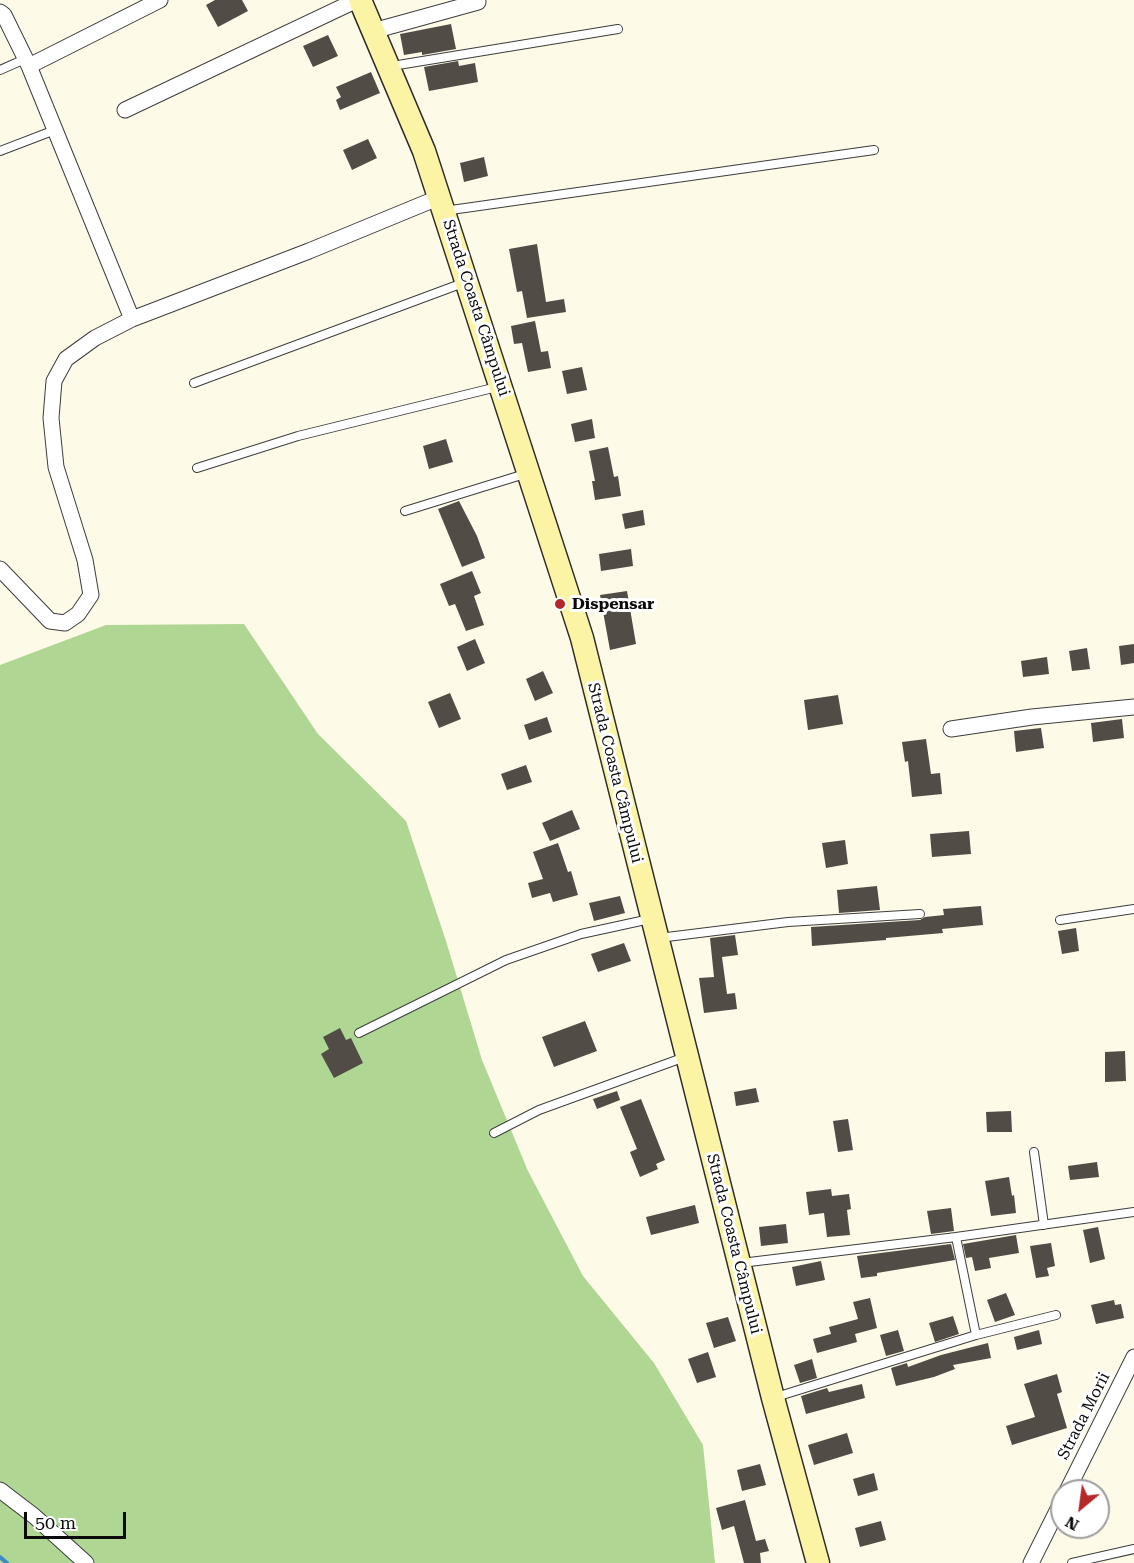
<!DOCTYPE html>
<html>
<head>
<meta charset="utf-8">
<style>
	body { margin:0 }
	#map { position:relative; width:1134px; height:1563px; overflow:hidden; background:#fefae8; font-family:"Roboto Serif",serif }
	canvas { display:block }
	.north { position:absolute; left:1050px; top:1479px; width:60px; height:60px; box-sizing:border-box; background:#fff; border:2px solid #9d9d9d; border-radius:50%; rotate:209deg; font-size:16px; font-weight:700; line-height:24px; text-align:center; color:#0a0a0a }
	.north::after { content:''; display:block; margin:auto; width:21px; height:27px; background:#b4282c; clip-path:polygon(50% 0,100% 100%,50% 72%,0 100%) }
	.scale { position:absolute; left:24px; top:1512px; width:102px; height:27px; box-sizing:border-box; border:3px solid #0a0a0a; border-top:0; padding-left:8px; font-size:18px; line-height:21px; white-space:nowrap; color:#0a0a0a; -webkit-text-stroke:4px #fff; paint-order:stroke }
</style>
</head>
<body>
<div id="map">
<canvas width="1134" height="1563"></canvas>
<div class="north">N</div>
<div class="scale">50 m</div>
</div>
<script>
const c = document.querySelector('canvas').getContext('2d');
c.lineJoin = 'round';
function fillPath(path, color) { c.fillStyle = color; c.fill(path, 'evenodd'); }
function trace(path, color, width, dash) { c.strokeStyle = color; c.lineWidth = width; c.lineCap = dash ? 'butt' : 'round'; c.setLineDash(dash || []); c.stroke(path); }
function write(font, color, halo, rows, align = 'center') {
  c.font = font + ' "Roboto Serif",serif'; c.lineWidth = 6; c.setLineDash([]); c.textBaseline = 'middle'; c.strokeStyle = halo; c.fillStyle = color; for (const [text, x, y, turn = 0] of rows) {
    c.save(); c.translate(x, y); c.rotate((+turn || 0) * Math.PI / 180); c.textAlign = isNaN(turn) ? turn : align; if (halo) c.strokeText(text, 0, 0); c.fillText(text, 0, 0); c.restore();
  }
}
const forest = new Path2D(`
	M244,624L318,734L406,821L446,941L482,1060L528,1171L583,1276L654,1363L703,1445L715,1563H0V665L106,625Z`);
const stream = new Path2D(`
	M0,1557L7,1563`);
const building = new Path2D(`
	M215,0H242L248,11L218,27L206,5Z
	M451,24L456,49L422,55V52L404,55L400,34Z
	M328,35L338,56L313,67L303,46Z
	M458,61L459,66L475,63L478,82L429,91L424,67Z
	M371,72L380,93L340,110L336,100L341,97L336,87Z
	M368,139L377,158L352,170L343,150Z
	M484,157L488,176L464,182L460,163Z
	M537,244L546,302L564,299L566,312L527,318L522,291L517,292L509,249Z
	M535,321L541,352L548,351L551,368L528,372L522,343L514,344L511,326Z
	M582,367L587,390L567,394L562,371Z
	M592,419L595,438L575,442L571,424Z
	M446,439L453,462L429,469L423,446Z
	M608,447L614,477L618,476L621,496L595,500L592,481H595L589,451Z
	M459,501L477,536L485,558L462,567L438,509Z
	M643,510L645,525L625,529L622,514Z
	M631,549L633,566L601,571L599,554Z
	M472,571L481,593L474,596L484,625L466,631L455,604L449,606L440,584Z
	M627,591L636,644L610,650L600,595Z
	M475,639L485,663L467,671L457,647Z
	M1134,644V663L1121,665L1119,646Z
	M1087,648L1090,669L1072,671L1069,651Z
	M1047,657L1049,674L1023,677L1021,661Z
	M543,671L553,693L535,701L526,679Z
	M450,693L461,719L439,728L428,702Z
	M838,695L843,724L808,730L804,700Z
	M547,717L552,732L529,740L524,725Z
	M1122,719L1124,738L1093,742L1091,723Z
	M1041,728L1044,748L1016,752L1014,731Z
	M926,739L931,774L940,773L942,794L912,797L908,761L905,762L902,742Z
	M526,765L532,782L507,790L501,774Z
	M572,810L580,829L550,841L542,823Z
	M969,831L971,854L932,857L930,834Z
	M845,840L848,864L826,868L822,843Z
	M558,843L568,872L571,871L578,895L553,902L550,893L532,898L528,883L543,879L533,852Z
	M877,886L880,910L839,913L837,890Z
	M620,896L625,913L594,921L589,903Z
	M981,906L983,925L942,929L943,933L886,938V940L812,946L811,927L920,920L925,917L944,915L943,909Z
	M1076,928L1079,951L1062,954L1058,931Z
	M735,935L738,955L722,957L727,994L735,993L737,1009L704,1013L699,978L714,977L710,938Z
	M624,943L631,961L598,972L591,954Z
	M585,1021L597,1051L554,1067L542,1037Z
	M340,1028L346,1040L351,1038L363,1063L334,1078L321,1054L329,1049L323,1037Z
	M1125,1051L1126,1081L1105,1082V1052Z
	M756,1088L759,1102L736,1106L734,1092Z
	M617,1091L620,1100L597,1109L593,1099Z
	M641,1099L665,1160L656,1164L658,1169L640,1177L630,1152L637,1149L620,1107Z
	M1011,1111L1012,1132H987L986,1112Z
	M848,1119L853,1150L838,1152L833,1121Z
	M1097,1162L1099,1177L1070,1180L1068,1166Z
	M1009,1177L1012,1196L1014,1195L1016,1213L991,1216L985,1181Z
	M831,1189L832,1196L849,1194L851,1209L847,1210L850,1235L827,1237L824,1213L809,1215L806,1192Z
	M695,1205L699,1223L651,1235L646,1217Z
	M951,1208L954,1231L931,1234L927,1211Z
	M786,1224L788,1243L761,1246L759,1227Z
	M1098,1227L1105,1259L1090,1263L1083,1230Z
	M1016,1235L1019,1253L989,1258L991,1268L975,1271L972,1257L966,1258L963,1244Z
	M1051,1243L1055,1266L1047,1268L1049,1276L1036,1278L1030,1246Z
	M951,1244L955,1260L877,1273V1276L861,1278L857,1256Z
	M821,1261L825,1280L796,1286L792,1267Z
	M1006,1293L1015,1315L995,1322L987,1300Z
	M870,1298L877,1328L855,1334L857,1342L817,1353L813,1339L831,1334L829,1327L858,1319L853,1302Z
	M1114,1300L1115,1305L1121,1304L1124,1318L1096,1324L1091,1305Z
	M953,1316L959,1334L935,1342L929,1323Z
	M728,1317L736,1341L714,1348L706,1323Z
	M898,1330L904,1351L886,1356L880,1335Z
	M1039,1330L1042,1344L1017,1350L1014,1337Z
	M988,1343L991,1358L953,1365L955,1369L934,1377L896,1386L891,1368L907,1363L908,1367L941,1355Z
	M708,1352L716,1377L697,1383L688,1359Z
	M812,1359L817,1378L800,1383L794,1365Z
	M1057,1374L1062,1392L1057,1394L1067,1428L1012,1445L1006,1426L1035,1417L1024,1384Z
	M862,1384L865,1398L806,1414L801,1396L827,1388L829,1392Z
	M847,1433L853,1453L814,1465L808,1445Z
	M760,1464L766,1485L742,1491L737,1470Z
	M874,1473L878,1490L858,1496L853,1479Z
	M745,1500L756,1541L765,1539L769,1551L760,1553L761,1563H744L734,1526L722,1530L716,1508Z
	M881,1521L886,1540L860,1547L855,1528Z`);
const lane = new Path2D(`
	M392,66L618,29
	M0,70L25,59
	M0,151L55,130
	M444,211L874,150
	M194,383L463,283
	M197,468L298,436L497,387
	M405,511L528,473
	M1060,920L1134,909
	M659,938L788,922L920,914
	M359,1033L506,960L581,934L650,919
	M494,1133L539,1110L685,1057
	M1034,1152L1044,1225
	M956,1237L976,1335
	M741,1263L956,1237L1134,1212
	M776,1397L976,1335L1056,1315
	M1072,1563L1134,1549`);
const street = new Path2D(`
	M0,12L4,15L29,66L132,319
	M373,31L478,2
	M29,66L160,0
	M125,110L357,0
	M0,569L50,621L65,623L78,614L91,595L85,560L56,467L51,418L54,381L66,359L95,338L132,319L309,251L440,197
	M951,729L1032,717L1134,707
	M0,1490L34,1516L86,1563
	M1067,1491L1134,1357
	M1031,1563L1062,1501`);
const secondary = new Path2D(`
	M360,0L424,151L582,638L773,1398L818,1563`);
const markers = [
	[560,604,6,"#b4282c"]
];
const streetNames = [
	["Strada Coasta Câmpului",476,308,72],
	["Strada Coasta Câmpului",615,773,76],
	["Strada Coasta Câmpului",734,1244,76],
	["Strada Morii",1084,1416,-63]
];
const poiNames = [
	["Dispensar",572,604]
];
fillPath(forest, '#b0d694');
trace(stream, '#398cc8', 4);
fillPath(building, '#524c47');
trace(lane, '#3d3d3d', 10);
trace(street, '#3d3d3d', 17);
trace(secondary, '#2c2c2c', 25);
trace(lane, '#fff', 8);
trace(street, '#fff', 15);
trace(secondary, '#fcf4a5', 22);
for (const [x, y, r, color] of markers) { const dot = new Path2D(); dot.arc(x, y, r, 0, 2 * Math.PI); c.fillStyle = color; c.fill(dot); trace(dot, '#fff', 2); }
write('16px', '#0a0a0a', '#fff', streetNames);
write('bold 16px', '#0a0a0a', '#fff', poiNames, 'left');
</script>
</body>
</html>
